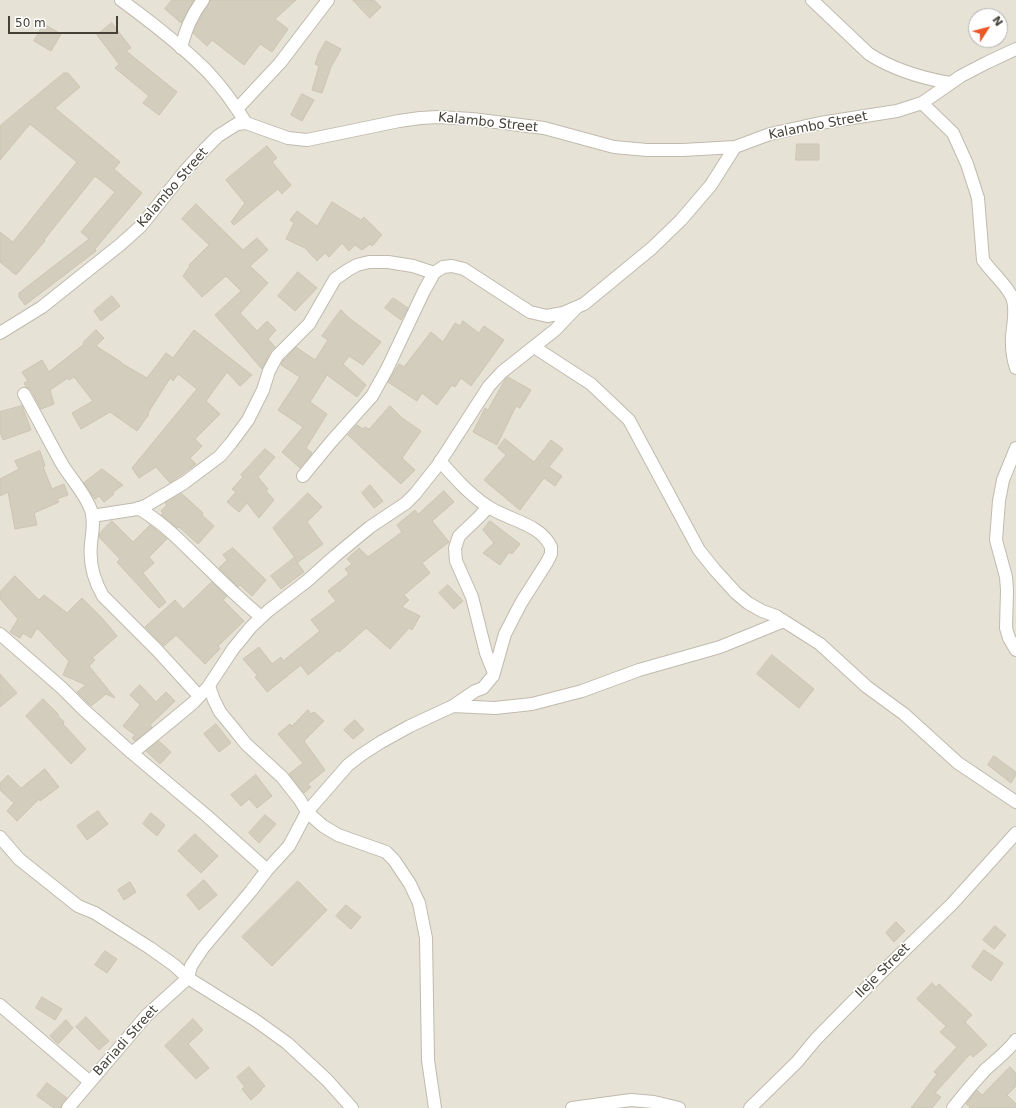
<!DOCTYPE html>
<html>
<head>
<meta charset="utf-8">
<style>
	body { margin:0 }
	#map { position:relative; width:1016px; height:1108px; overflow:hidden; background:#f2f0e7; font-family:"DejaVu Sans",sans-serif }
	canvas { display:block }
	.north { position:absolute; left:968px; top:8px; width:40px; height:40px; box-sizing:border-box; background:#fff; border:1px solid #b5b3af; border-radius:50%; rotate:54deg; font-size:11px; font-weight:700; line-height:16px; text-align:center; color:#454137 }
	.north::after { content:''; display:block; margin:auto; width:14px; height:18px; background:#ec5525; clip-path:polygon(50% 0,100% 100%,50% 72%,0 100%) }
	.scale { position:absolute; left:8px; top:16px; width:110px; height:18px; box-sizing:border-box; border:2px solid #454137; border-top:0; padding-left:5px; font-size:12px; line-height:14px; white-space:nowrap; color:#454137; -webkit-text-stroke:3px #fff; paint-order:stroke }
</style>
</head>
<body>
<div id="map">
<canvas width="1016" height="1108"></canvas>
<div class="north">N</div>
<div class="scale">50 m</div>
</div>
<script>
const c = document.querySelector('canvas').getContext('2d');
c.lineJoin = 'round';
function fillPath(path, color) { c.fillStyle = color; c.fill(path, 'evenodd'); }
function trace(path, color, width, dash) { c.strokeStyle = color; c.lineWidth = width; c.lineCap = dash ? 'butt' : 'round'; c.setLineDash(dash || []); c.stroke(path); }
function write(font, color, halo, rows, align = 'center') {
  c.font = font + ' "DejaVu Sans",sans-serif'; c.lineWidth = 3; c.setLineDash([]); c.textBaseline = 'middle'; c.strokeStyle = halo; c.fillStyle = color; for (const [text, x, y, turn = 0] of rows) {
    c.save(); c.translate(x, y); c.rotate((+turn || 0) * Math.PI / 180); c.textAlign = isNaN(turn) ? turn : align; if (halo) c.strokeText(text, 0, 0); c.fillText(text, 0, 0); c.restore();
  }
}
const residential = new Path2D(`
	M0,0H1016V1108H0ZM976,16H1000V40H976Z`);
const building = new Path2D(`
	M172,0H194L181,23L165,9Z
	M210,0H296L275,19L288,29L272,52L260,44L244,65L212,40L207,46L193,33Z
	M353,0H374L381,7L370,18Z
	M112,23L131,48L126,51L177,92L159,115L143,103L149,96L115,68L119,64L97,35Z
	M44,24L61,34L51,51L34,41Z
	M326,41L341,49L331,67L322,93L312,90L319,66L315,64L318,55Z
	M64,73H68L80,87L55,108L120,162L114,169L142,193L95,249L96,251L25,305L19,297V293L89,239L81,232L115,192L95,176L44,240L45,241L16,275L0,262V232L13,242L77,162L30,124L0,160V126Z
	M302,94L314,100L302,121L291,115Z
	M797,144H819V160H796Z
	M267,146L277,158L272,162L291,185L282,194L278,189L234,225L231,222L245,203L226,180Z
	M332,202L361,220L364,217L382,235L372,246L370,244L362,250L355,245L349,251L342,243L329,257L325,253L317,261L305,248L286,239L294,223L290,220L297,211L317,226Z
	M196,204L243,250L257,238L268,250L250,266L268,283L240,313L257,331L267,321L276,330L268,339L275,347L270,352L262,369L215,315L241,291L226,276L202,297L183,276L190,266L189,265L209,245L182,219Z
	M298,272L317,288L295,311L278,296Z
	M112,296L120,306L101,321L94,311Z
	M393,298L408,308L401,320L385,308Z
	M341,310L349,318L381,342L363,365L349,356L343,364L366,385L357,397L327,375L310,402L327,414L306,448L312,453L300,468L282,452L303,427L278,410L300,377L281,365L283,361L296,347L315,360L328,340L322,336Z
	M463,321L479,333L484,326L504,340L471,386L461,378L455,387L452,385L437,405L422,393L417,401L388,382L399,364L404,367L431,332L443,342L455,323L460,326Z
	M96,330L104,338L96,346L121,362V363L147,378L166,353L173,358L194,330L252,375L240,386L227,372L206,401L220,414L195,439L202,446L190,458L196,464L170,483L156,467L139,478L132,468L197,389L178,374L173,381L170,378L148,413L149,414L137,431L110,412L81,429L72,413L93,401L74,377L69,380L68,378L50,390L54,404L41,409L31,390L26,387L24,383L28,381L22,372L42,360L49,372L84,344L83,343Z
	M508,377L531,390L520,408L516,406L497,445L473,432L485,408L488,410L505,380Z
	M22,406L31,430L3,440L0,432V412Z
	M390,406L402,418L421,431L402,458L415,470L401,484L348,435L357,425L363,429L365,427L369,429Z
	M505,439L534,462L551,440L563,449L549,467L562,476L555,486L544,478L520,510L484,480L506,455L498,448Z
	M265,449L275,457L258,477L268,489L266,491L274,500L259,518L247,503L239,512L227,502L236,492L232,489L243,477L241,475Z
	M40,451L45,466L43,467L52,489L64,484L68,495L57,499L59,502L34,513L37,525L15,529L8,492L0,496V479L19,469L15,461Z
	M102,469L123,485L113,492L114,494L104,502L99,496L95,499L84,483Z
	M370,485L383,501L374,508L362,493Z
	M444,491L454,502L432,521L449,542L422,563L430,573L404,595L409,600L402,607L420,616L412,630L409,628L390,649L366,628L339,652L338,650L308,675L301,665L267,692L255,677L257,675L243,659L259,647L272,664L281,657L283,661L320,631L311,620L336,601L328,591L349,574L345,569L352,564L347,559L359,548L368,557L402,532L397,525L415,510L418,514Z
	M181,493L203,513L202,515L214,526L198,544L179,527L177,528L161,515L163,513L161,511L167,505L165,503Z
	M308,493L322,507L307,522L323,544L298,562L273,528Z
	M112,521L133,542L150,525L167,539L149,557L154,563L143,573L166,602L159,608L117,562L120,559L99,537L100,533Z
	M490,521L520,544L512,554L509,552L500,565L483,553L494,543L483,530Z
	M233,548L266,580L252,596L240,585L238,587L219,568L227,560L223,555Z
	M294,558L304,572L281,589L271,576Z
	M15,576L39,600L44,595L67,613L82,598L103,619L117,636L92,658L95,660L89,666L115,698L106,694L91,706L77,692L86,685L63,675L69,661L37,628L31,638L23,633L20,638L10,632L18,619L0,599V592Z
	M212,582L227,596L223,600L244,621L218,646L220,649L205,664L176,635L164,646L145,627L175,600L183,609Z
	M448,585L463,601L454,609L439,593Z
	M772,655L814,689L799,708L757,674Z
	M0,674L17,693L0,707Z
	M140,685L156,702L166,692L175,701L150,725L152,727L135,741L132,738L135,735L123,726L140,705L130,695Z
	M43,699L59,715L58,716L64,722L63,724L86,749L71,764L26,716Z
	M308,710L311,714L314,712L324,721L304,741L325,770L308,784L311,787L304,793L289,774L303,763L278,734L290,724L292,726Z
	M355,720L364,730L353,739L344,730Z
	M216,724L231,743L219,752L204,734Z
	M159,741L171,752L160,764L146,751Z
	M994,756L1016,772V775L1011,783L988,765Z
	M45,769L59,787L40,801L39,799L17,821L7,811L14,803L0,790V783L8,775L21,788Z
	M256,775L272,796L257,808L249,799L241,806L231,795Z
	M98,811L108,824L87,840L77,826Z
	M151,813L165,825L157,836L143,824Z
	M265,815L276,824L259,843L249,833Z
	M195,834L218,856L201,873L178,851Z
	M204,880L217,895L199,910L187,895Z
	M298,881L327,910L272,966L242,937Z
	M130,882L136,892L124,900L118,890Z
	M346,905L361,917L351,929L336,916Z
	M896,922L905,931L894,942L886,933Z
	M995,926L1006,935L994,949L983,940Z
	M984,950L1003,963L991,981L972,967Z
	M105,951L117,959L107,973L95,965Z
	M932,983L936,987L939,984L972,1015L965,1022L987,1045L973,1057L970,1054L935,1093L941,1097L932,1108H911L937,1074L934,1072L957,1047L940,1032L946,1026L917,999Z
	M42,997L62,1009L55,1020L36,1008Z
	M86,1017L109,1041L99,1050L76,1027Z
	M193,1019L203,1030L188,1044L209,1068L196,1079L165,1046Z
	M66,1020L73,1028L58,1044L50,1036Z
	M249,1067L265,1086L261,1089L262,1090L251,1100L242,1089L245,1087L237,1077Z
	M1010,1067L1016,1073V1086L1007,1095L1016,1104V1108H969L970,1107L966,1104L977,1090L982,1095Z
	M47,1083L67,1098L62,1103L61,1108H54L37,1096Z`);
const street = new Path2D(`
	M121,0C151,22 181,45 207,71C222,87 235,105 246,123
	M812,0L869,54C894,70 921,78 950,83
	M181,48C186,29 191,16 203,0
	M922,103L953,133L967,164L978,198L983,260C992,273 1005,283 1012,297C1016,307 1014,318 1013,328C1011,341 1012,356 1016,368
	M237,109L280,63L328,0
	M0,333L42,307L121,244L141,226L185,171L205,149L218,136L237,124L246,123L288,138L307,140L399,121L420,118L438,117L472,119L544,128L614,147L647,150H683L735,147L770,134L820,123L897,111L922,103L961,76L986,63L1016,49
	M534,347L591,384L629,420L699,550L715,570L736,593L748,603L762,611L776,616L820,644L867,687L904,714L958,763L1016,802
	M24,394C37,417 49,441 62,464C71,479 85,493 91,510C95,521 92,533 91,544C89,563 93,579 103,596L157,650L199,696
	M1016,448L1003,480L999,501L996,540L1006,577L1007,590L1006,628L1009,638L1016,650
	M303,476L331,442L372,396L387,369L424,291L434,273L443,267L452,266L464,269L530,312L547,316L563,313L584,304L652,248L681,220L711,185L735,147
	M488,507L479,517L459,536L455,548L456,561L472,597L486,653L494,673
	M138,508C164,523 183,544 204,564C223,583 241,600 261,617
	M92,516L137,509L147,505L184,483L220,456L231,443L248,420L263,390L269,371L277,356L309,324L335,279L348,270L357,265L369,262H388L413,266L434,273
	M0,634L62,688L84,710L132,753L207,816L267,870
	M209,686L214,700L220,712L234,729L246,744L282,777L300,800L307,812L323,826L338,835L386,852L394,860L410,884L419,903L426,938L428,1060L435,1108
	M453,706L495,708L532,704L582,691L639,670L720,647L784,621
	M132,753L170,722L193,703L208,687L233,649L251,627L268,611L307,581L335,556L370,527L406,503L415,494L438,465L489,386L502,372L555,330L577,307
	M0,837L19,859L78,906L95,913L150,948L174,965L188,978L255,1020L287,1043L327,1080L352,1108
	M0,1005L90,1082
	M68,1108L147,1015L188,978L191,966L203,948L251,891L267,870L289,846L307,812L348,765L361,755L381,742L410,726L453,706L475,691L483,688L493,676L505,634L521,603L547,562L551,554V547C540,523 507,520 487,506C469,494 454,477 440,461
	M572,1108L631,1100L654,1102L679,1108
	M750,1108L797,1062L816,1039L881,973L952,904L1016,833
	M953,1108C963,1095 974,1082 985,1070C996,1060 1007,1052 1016,1040`);
const streetNames = [
	["Kalambo Street",488,123,6],
	["Kalambo Street",818,126,-11],
	["Kalambo Street",173,188,-49],
	["Ileje Street",883,971,-45],
	["Bariadi Street",126,1041,-48]
];
fillPath(residential, '#e6e2d6');
fillPath(building, '#d3cdbd');
trace(building, '#cec5b1', 1);
trace(street, '#c0bbad', 14);
trace(street, '#fff', 12);
write('13px', '#454137', '#fff', streetNames);
</script>
</body>
</html>
